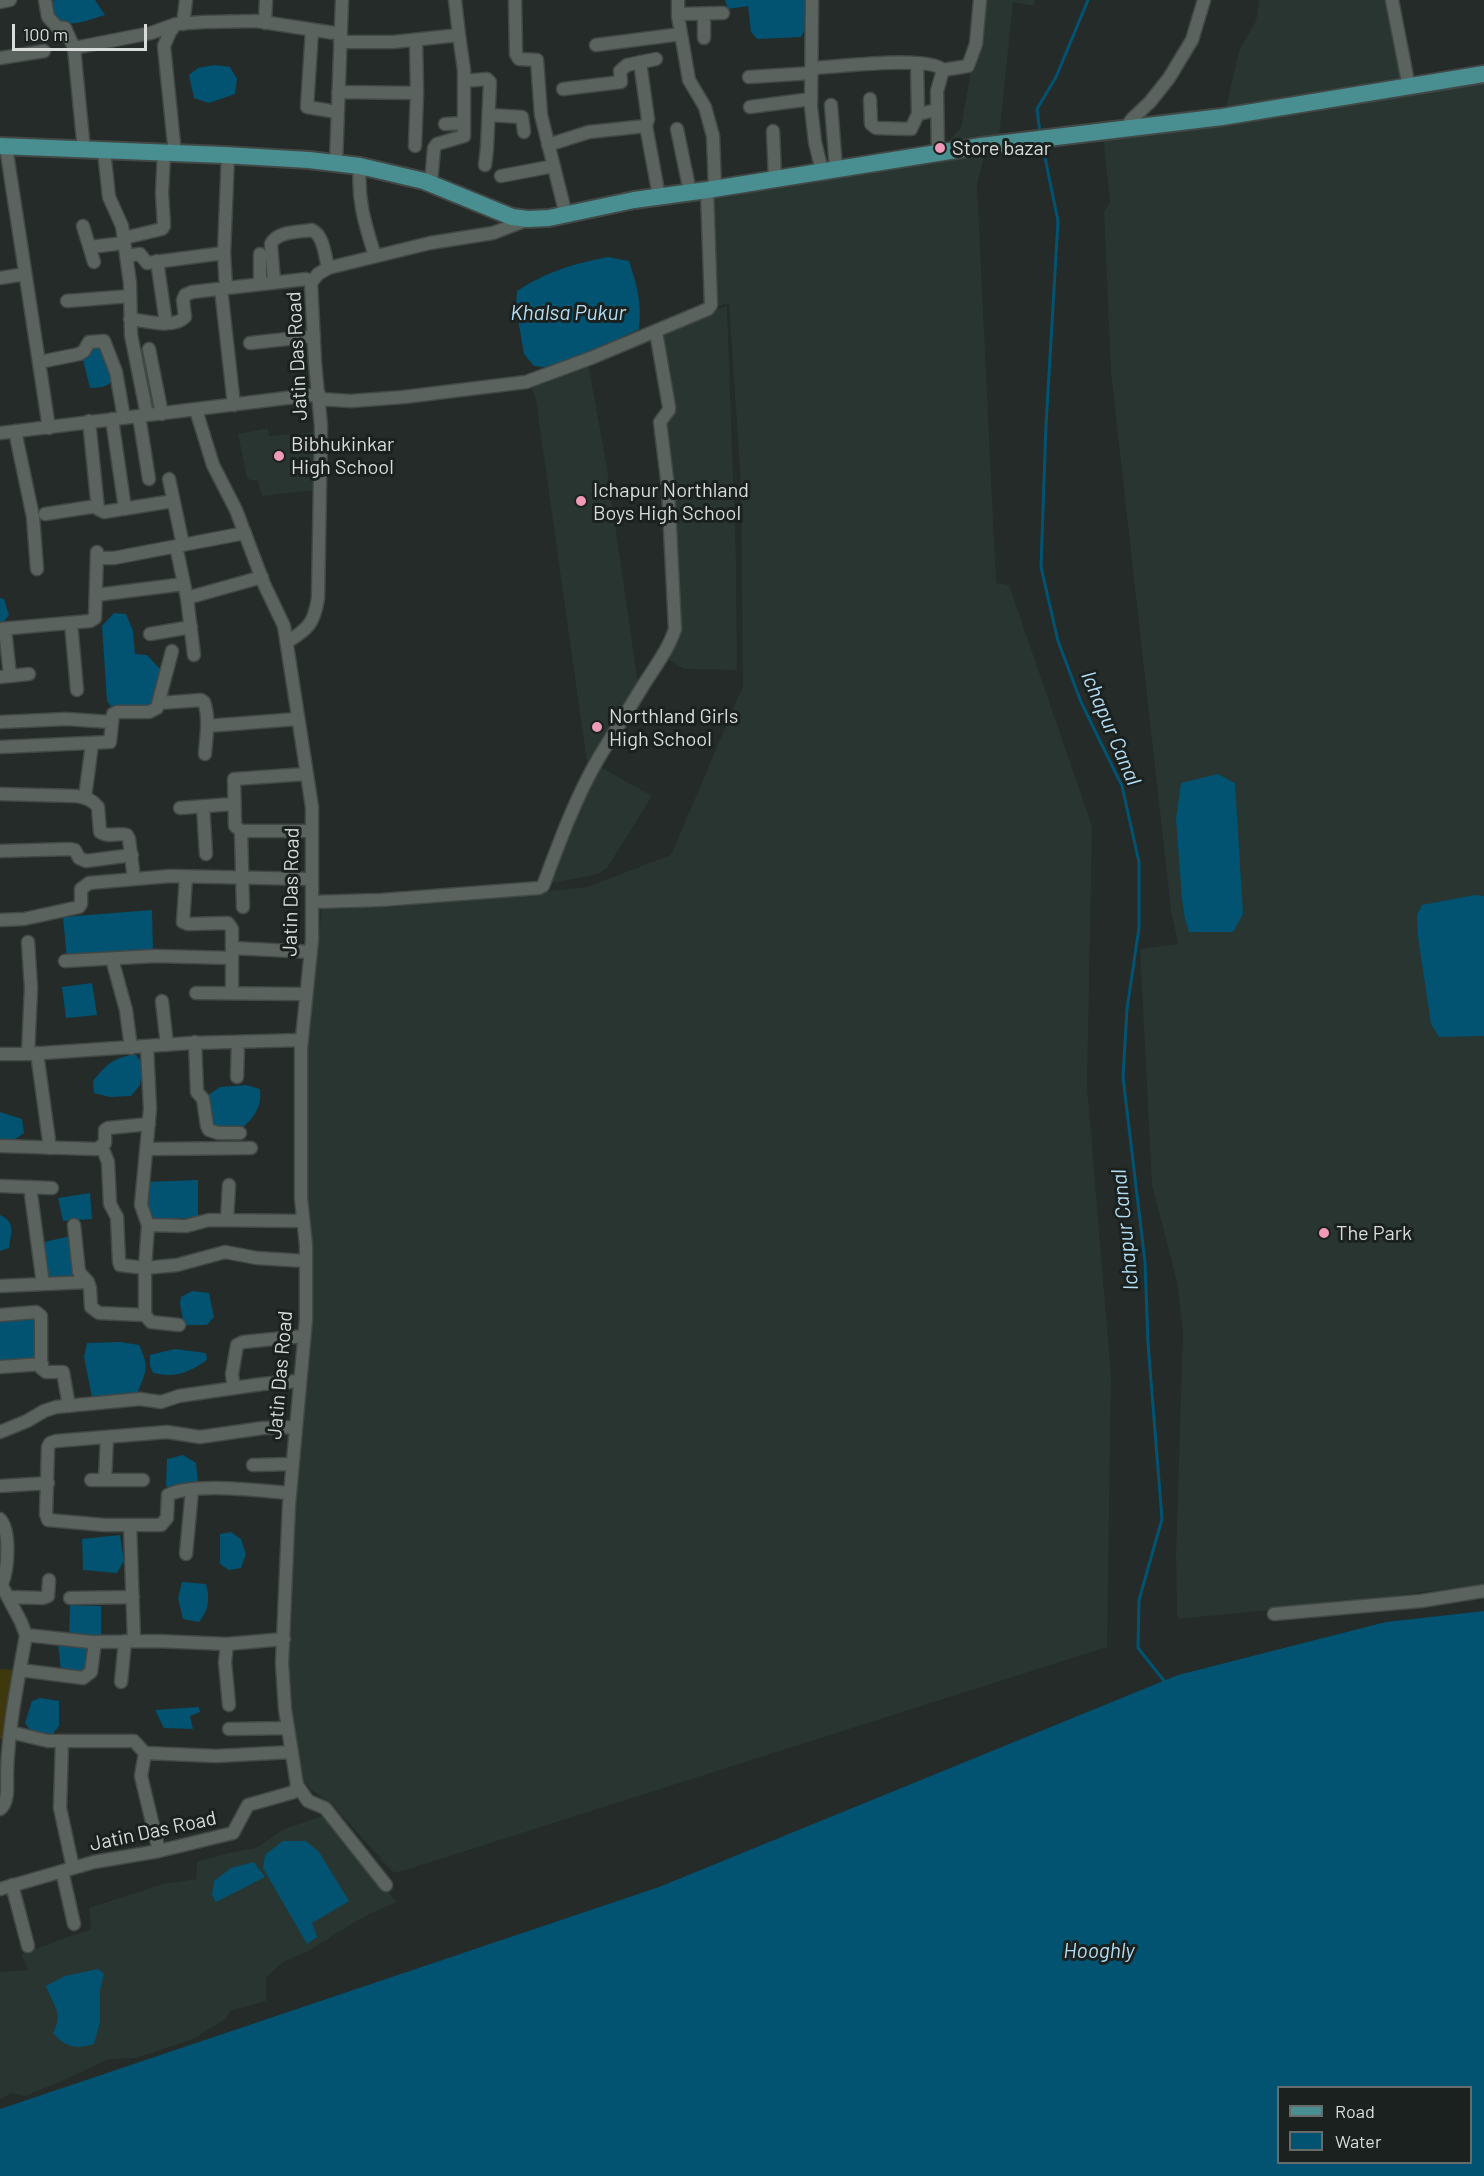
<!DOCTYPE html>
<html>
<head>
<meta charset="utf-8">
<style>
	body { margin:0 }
	#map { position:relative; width:1484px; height:2176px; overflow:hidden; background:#242b28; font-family:Barlow,sans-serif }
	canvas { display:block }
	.legend { position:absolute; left:1277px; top:2086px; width:195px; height:78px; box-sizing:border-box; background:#1b211e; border:2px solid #676c6a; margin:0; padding:8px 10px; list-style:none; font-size:18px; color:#d8dddb }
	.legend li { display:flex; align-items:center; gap:12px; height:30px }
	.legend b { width:30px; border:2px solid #676c6a }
	.scale { position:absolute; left:12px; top:24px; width:135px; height:27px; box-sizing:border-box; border:3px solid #d8dddb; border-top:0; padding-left:8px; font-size:18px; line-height:21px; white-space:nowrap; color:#d8dddb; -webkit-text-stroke:4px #1b211e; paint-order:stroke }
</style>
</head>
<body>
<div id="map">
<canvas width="1484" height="2176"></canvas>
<ul class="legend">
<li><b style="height:8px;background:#498f91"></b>Road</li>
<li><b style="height:16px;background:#025372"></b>Water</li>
</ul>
<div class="scale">100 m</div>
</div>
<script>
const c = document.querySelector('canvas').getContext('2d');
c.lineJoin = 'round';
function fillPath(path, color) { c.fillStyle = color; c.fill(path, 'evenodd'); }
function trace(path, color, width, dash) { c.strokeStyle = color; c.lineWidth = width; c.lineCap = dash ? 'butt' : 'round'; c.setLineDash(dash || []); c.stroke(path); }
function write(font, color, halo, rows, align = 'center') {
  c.font = font + ' Barlow,sans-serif'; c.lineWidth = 6; c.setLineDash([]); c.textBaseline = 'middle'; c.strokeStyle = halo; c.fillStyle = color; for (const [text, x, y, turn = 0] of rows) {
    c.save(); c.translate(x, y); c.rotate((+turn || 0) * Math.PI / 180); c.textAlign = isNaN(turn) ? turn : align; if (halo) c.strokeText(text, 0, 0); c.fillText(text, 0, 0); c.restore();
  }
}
const built = new Path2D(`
	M983,0H1035L1034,6L1013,2L999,138L944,146L961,128Z
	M1259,0H1389L1406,85L1225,112L1239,51L1256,21Z
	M1484,77V1584L1331,1604L1177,1619L1176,1554L1183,1330L1177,1282L1152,1185L1140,949L1178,944L1171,910L1111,372L1104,211L1110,202L1103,135Z
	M986,148L977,184L996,583L1009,585L1092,826L1087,1086L1111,1376L1107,1647L396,1873L391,1870L329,1801L314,1792L302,1779L288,1678L291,1574L312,1267L307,1199L306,1038L322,909L395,907L587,887L671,855L743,686L741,486L729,303L714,307L708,191Z
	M727,306L736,562L737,670L684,669L666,658L676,640L662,423L672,413L658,335L703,313Z
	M588,363L606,462L638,684L588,770L536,400L531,387Z
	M268,428L269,436L316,432L315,490L262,496L258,481L247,479L238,434Z
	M599,766L652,796L607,868L598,874L548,884L574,820Z
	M326,1815L377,1881L397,1902L367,1915L306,1952L283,1962L266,1978V2001L230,2011L226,2019L193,2039L136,2058L109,2059L64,2080L25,2096L11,2093L0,2100V1972L28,1970L21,1954L91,1929L89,1908L163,1884L196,1879L197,1862L228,1853L256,1848L284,1829Z`);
const green = new Path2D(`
	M0,1669L17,1670L6,1740L0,1739Z`);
const water = new Path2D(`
	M56,0H95L105,15C88,20 71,28 54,20L50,1Z
	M725,0H809L808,24L801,37L757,39L751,32L748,6L728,9Z
	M214,65L230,67L237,79L235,94L209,103L194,98L189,75L198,68Z
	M608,257L629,261C637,285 642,304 639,329L593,351L552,368L534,366L524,354L516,307L517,291C548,271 573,264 608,257Z
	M100,337L114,381L103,387L90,388L82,356Z
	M0,598L4,599L9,615L2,624H0Z
	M114,613L126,614L133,631L135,654L147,655L162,671L151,708H112L107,701L102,626Z
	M1218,774L1235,783L1243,914L1233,932H1189L1185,919L1182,899L1176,819L1181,783Z
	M1475,895L1484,896V1036L1439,1037L1431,1024L1418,937L1417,915L1422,905Z
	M152,910L153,952L67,959L63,917Z
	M92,983L97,1015L66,1018L62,987Z
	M135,1054L143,1064L140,1085L131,1096L110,1097L94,1093L93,1081C108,1063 112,1059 135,1054Z
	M246,1085L260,1089C262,1107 254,1118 241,1129L208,1126L207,1096L220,1087Z
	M0,1112L22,1119L24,1133L14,1140L0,1141Z
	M198,1180V1218L150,1219L143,1209L144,1182Z
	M90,1193L92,1219L63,1221L58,1198Z
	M0,1215C16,1222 11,1233 9,1248L0,1251Z
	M71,1236L77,1275L39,1281L35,1244Z
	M192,1291L209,1293L214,1317L207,1325H184L180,1304L181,1297Z
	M33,1311L37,1362L0,1365V1314Z
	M120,1342L139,1345C150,1368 146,1371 137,1394L92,1397L84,1357L87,1343Z
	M175,1349L206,1353L207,1360C188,1373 176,1378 153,1373L150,1366V1355Z
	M183,1455L196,1463L198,1484L174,1489L166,1486L167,1459Z
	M231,1532L241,1539L246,1554L241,1568L229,1570L220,1564V1534Z
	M120,1535L124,1561L117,1573L83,1570L82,1539Z
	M182,1582L206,1584C210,1599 209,1610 199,1622L183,1619L178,1598Z
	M70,1605L101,1606V1637H69Z
	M1484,1611V2176H0V2109L659,1887L1178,1675L1386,1622ZM1278,2088H1470V2162H1278Z
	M58,1642L90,1647L87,1673L61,1672Z
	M40,1698L59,1701V1726L51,1736L33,1734L25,1723L32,1701Z
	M199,1707L200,1712L190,1716L193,1729L164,1728L155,1710Z
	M283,1841H306L319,1852L349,1901L312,1923L317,1937L307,1944L263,1868L265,1855Z
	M254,1862L265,1877L216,1902L212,1895L214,1881L231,1868Z
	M98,1969L104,1974L100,1990V2022L94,2044C76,2049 66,2048 53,2033C64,2012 53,2006 46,1986L65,1976Z`);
const stream = new Path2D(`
	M1040,133L1037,109L1056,77L1088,0
	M1042,143L1058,221L1046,425L1041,567L1058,641L1081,702L1122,786L1139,862V928L1127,1009L1123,1077L1145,1262L1148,1343L1162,1519L1139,1600L1138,1648L1165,1682`);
const minor = new Path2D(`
	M45,0L48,17L57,27L65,28L74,48L84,150
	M515,0L516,54L519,59L537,60L541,115L566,215
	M678,0V16L689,80L705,107L713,136L715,189
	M812,0L811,107L815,142L822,171
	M1392,0L1409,87
	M0,2L10,0
	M678,14L723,13
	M265,23L266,0
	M183,24L186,0
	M312,30L307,107L337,112
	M704,38V14
	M340,42H393L459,35L455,0
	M596,45L681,34
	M74,48L151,33L176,24L204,22L256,21L341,34
	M0,58L44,51
	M640,62L648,119L646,126L659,196
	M917,63L918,114
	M813,68C836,67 930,55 943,70
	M749,77L812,73
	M464,81L487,79L490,82L487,148L485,165
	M563,89L621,82L620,71L627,65L656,59
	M338,92L417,93
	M870,99L871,124L876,128L911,129L918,114L937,110
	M831,105L836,168
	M750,107L811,99
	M489,115L522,117L524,132
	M445,124L464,123V70L459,35
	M1126,128L1132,119L1150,102L1169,78L1192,40L1204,0
	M677,129L690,192
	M773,131L775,178
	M548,145L589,132L646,126
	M415,146L417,93L416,40
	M6,147L49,428
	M104,151L109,197L122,226L130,283L131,335L147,415
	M175,154L164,46L170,32L176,24
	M938,154L937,91L943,70L968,66L976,44L980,0
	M336,163L342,0
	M360,166C357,200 365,224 375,256
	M501,176L554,166
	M431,183L434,148L437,144L464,136V123
	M83,226L94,262
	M124,238L162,229L164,226L162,193L164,153
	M90,247L124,243
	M126,256L140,254L147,263L224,253
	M157,261L166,323
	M0,278L25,274
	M274,282L271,244C277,231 299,232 312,230C324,236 325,256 328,268
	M260,284V254
	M226,288L224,253L228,155
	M221,289L234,405
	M67,301L130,296
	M130,319C145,321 174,329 185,317L183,300L185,295L192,292L306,279L312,282
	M250,343L314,336
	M149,349L162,414
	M40,362L79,354L84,351L89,342L104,341L116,372L124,418
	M319,399L351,401L404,397L526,382L591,358L708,309L711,305L707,190
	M139,416L149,479
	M112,419L125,509
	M89,421L98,509L104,512L173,501
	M15,431L33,517L37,569
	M0,433L319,394
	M169,479L183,545
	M45,514L97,506
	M176,546L187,598L194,655
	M97,558H114L245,533
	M96,595L184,584
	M187,598L262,577
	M71,623L77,690
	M0,629L90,621L95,618L97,552
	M5,629L10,676
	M150,634L191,627
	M287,642C308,629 314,624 318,598L321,426L315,363L311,283L318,274L328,268L430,243L493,233L527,220
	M0,677L29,674
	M159,703L201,700L204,702C210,718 206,738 205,754
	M0,722L66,719L112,722
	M207,726L297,719
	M0,747L110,742L113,714L117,712H149L157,708L172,651
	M306,774L234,779L235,826L241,831H312
	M0,794L76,796C84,797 93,800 98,807L100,832C108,838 118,832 127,835L129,839L134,879
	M85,797L92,744
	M203,806L206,854
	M180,808L233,804
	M241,831L243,907
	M0,851L70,849L75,850L79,858L86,861L132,855
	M186,877L183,922L188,924L228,923L232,929V992
	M312,902L381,900L539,888L543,886C559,843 575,799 598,759C612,736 627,712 641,689C653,669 668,651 675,629L668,487L660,422L669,410V407L656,332
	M0,920L24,919L79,907L81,904V889L89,883L170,876L312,879
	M233,948L311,952
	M112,959L126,1010L131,1048
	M65,961L155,956L232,958
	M196,993L306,994
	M162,1001L167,1045
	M195,1042L197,1092L203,1099L207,1126L209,1130L218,1133H240
	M37,1053L50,1148
	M0,1054H28L191,1043L302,1040
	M28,1054L31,988L28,942
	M237,1077L238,1042
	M0,1146L97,1149L105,1143V1130L108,1128L149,1124
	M102,1147L108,1162L110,1204L117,1217L119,1261L120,1265L145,1268L177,1265L225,1252L257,1258L306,1261
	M147,1149L251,1148
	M0,1186L52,1188
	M30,1187L43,1284
	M227,1220L229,1185
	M74,1225L79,1272L88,1282L90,1288L91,1307L99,1313L145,1315L151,1322L179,1325
	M148,1225L186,1226L209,1220L303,1221
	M0,1286L88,1282
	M0,1315L36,1312L41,1316V1368L46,1372H63L69,1406
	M145,1315V1268L148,1225L141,1205L150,1109L147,1047
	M0,1367L42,1364
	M234,1388L232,1374L237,1345L243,1342L304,1336
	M0,1432L27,1421L44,1411L56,1407L140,1399L161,1402L179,1396L262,1384L299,1381
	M253,1465L293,1464
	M91,1480H143
	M105,1480L107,1437
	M0,1486L48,1483
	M0,1519C11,1531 8,1570 2,1584
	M130,1525H161L167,1518L168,1495C194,1482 260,1491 290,1493
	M186,1554L192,1490
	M0,1582L21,1622L26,1635C18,1681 8,1728 7,1774C7,1786 9,1802 0,1809
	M8,1597L43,1598L48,1596L49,1580
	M70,1598L133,1597
	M1274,1614L1421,1601L1484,1591
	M26,1635L91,1642L157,1641L227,1644L284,1639
	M134,1641L130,1525H104L48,1520L46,1514L48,1447L50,1443L56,1441L167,1432L200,1437L263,1428L296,1427
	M227,1644L225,1662L229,1705
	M20,1670L83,1678L91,1672L95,1642
	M121,1682L125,1641
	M229,1729L288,1728
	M10,1732L48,1741H134L145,1753L216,1756L292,1752
	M62,1741L60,1808L73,1868
	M145,1753L141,1776L159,1851
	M297,1785L308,1801L325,1808L386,1885
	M62,1871L74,1924
	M12,1885L28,1946
	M0,1889L94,1862L159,1851L233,1833L248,1805L294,1792L297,1785L285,1709L282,1663L289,1505L306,1319V1245L301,1198V1048L312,940V807L284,626L264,584L236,510L213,465L196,410`);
const major = new Path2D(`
	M0,146L224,155L309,160L360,166L424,181L512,217L528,219L549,218L634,200L707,190L981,146L1222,117L1484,74`);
const markers = [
	[940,148,6,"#ef9ab8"],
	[279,456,6,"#ef9ab8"],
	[581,501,6,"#ef9ab8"],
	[597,727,6,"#ef9ab8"],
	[1324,1233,6,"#ef9ab8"]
];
const poiNames = [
	["Store bazar",952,148],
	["Bibhukinkar",291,444],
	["High School",291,467],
	["Ichapur Northland",593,490],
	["Boys High School",593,513],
	["Northland Girls",609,716],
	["High School",609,739],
	["The Park",1336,1233]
];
const streetNames = [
	["Jatin Das Road",297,356,-93],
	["Jatin Das Road",291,892,-89],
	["Jatin Das Road",280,1375,-85],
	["Jatin Das Road",153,1831,-12]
];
const waterNames = [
	["Khalsa Pukur",568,313],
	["Ichapur Canal",1111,728,67],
	["Ichapur Canal",1125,1230,-96],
	["Hooghly",1099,1951]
];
fillPath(built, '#283530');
fillPath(green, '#40380d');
fillPath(water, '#025372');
trace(stream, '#025372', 3);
trace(minor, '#424846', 15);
trace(major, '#424846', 20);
trace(minor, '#5b635f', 12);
trace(major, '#498f91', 16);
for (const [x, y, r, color] of markers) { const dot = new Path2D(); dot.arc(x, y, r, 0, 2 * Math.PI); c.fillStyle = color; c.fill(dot); trace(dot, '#1b211e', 2); }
write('20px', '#d8dddb', '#1b211e', poiNames, 'left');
write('20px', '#d8dddb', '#1b211e', streetNames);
write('italic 21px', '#b4def5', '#1b211e', waterNames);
</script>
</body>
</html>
